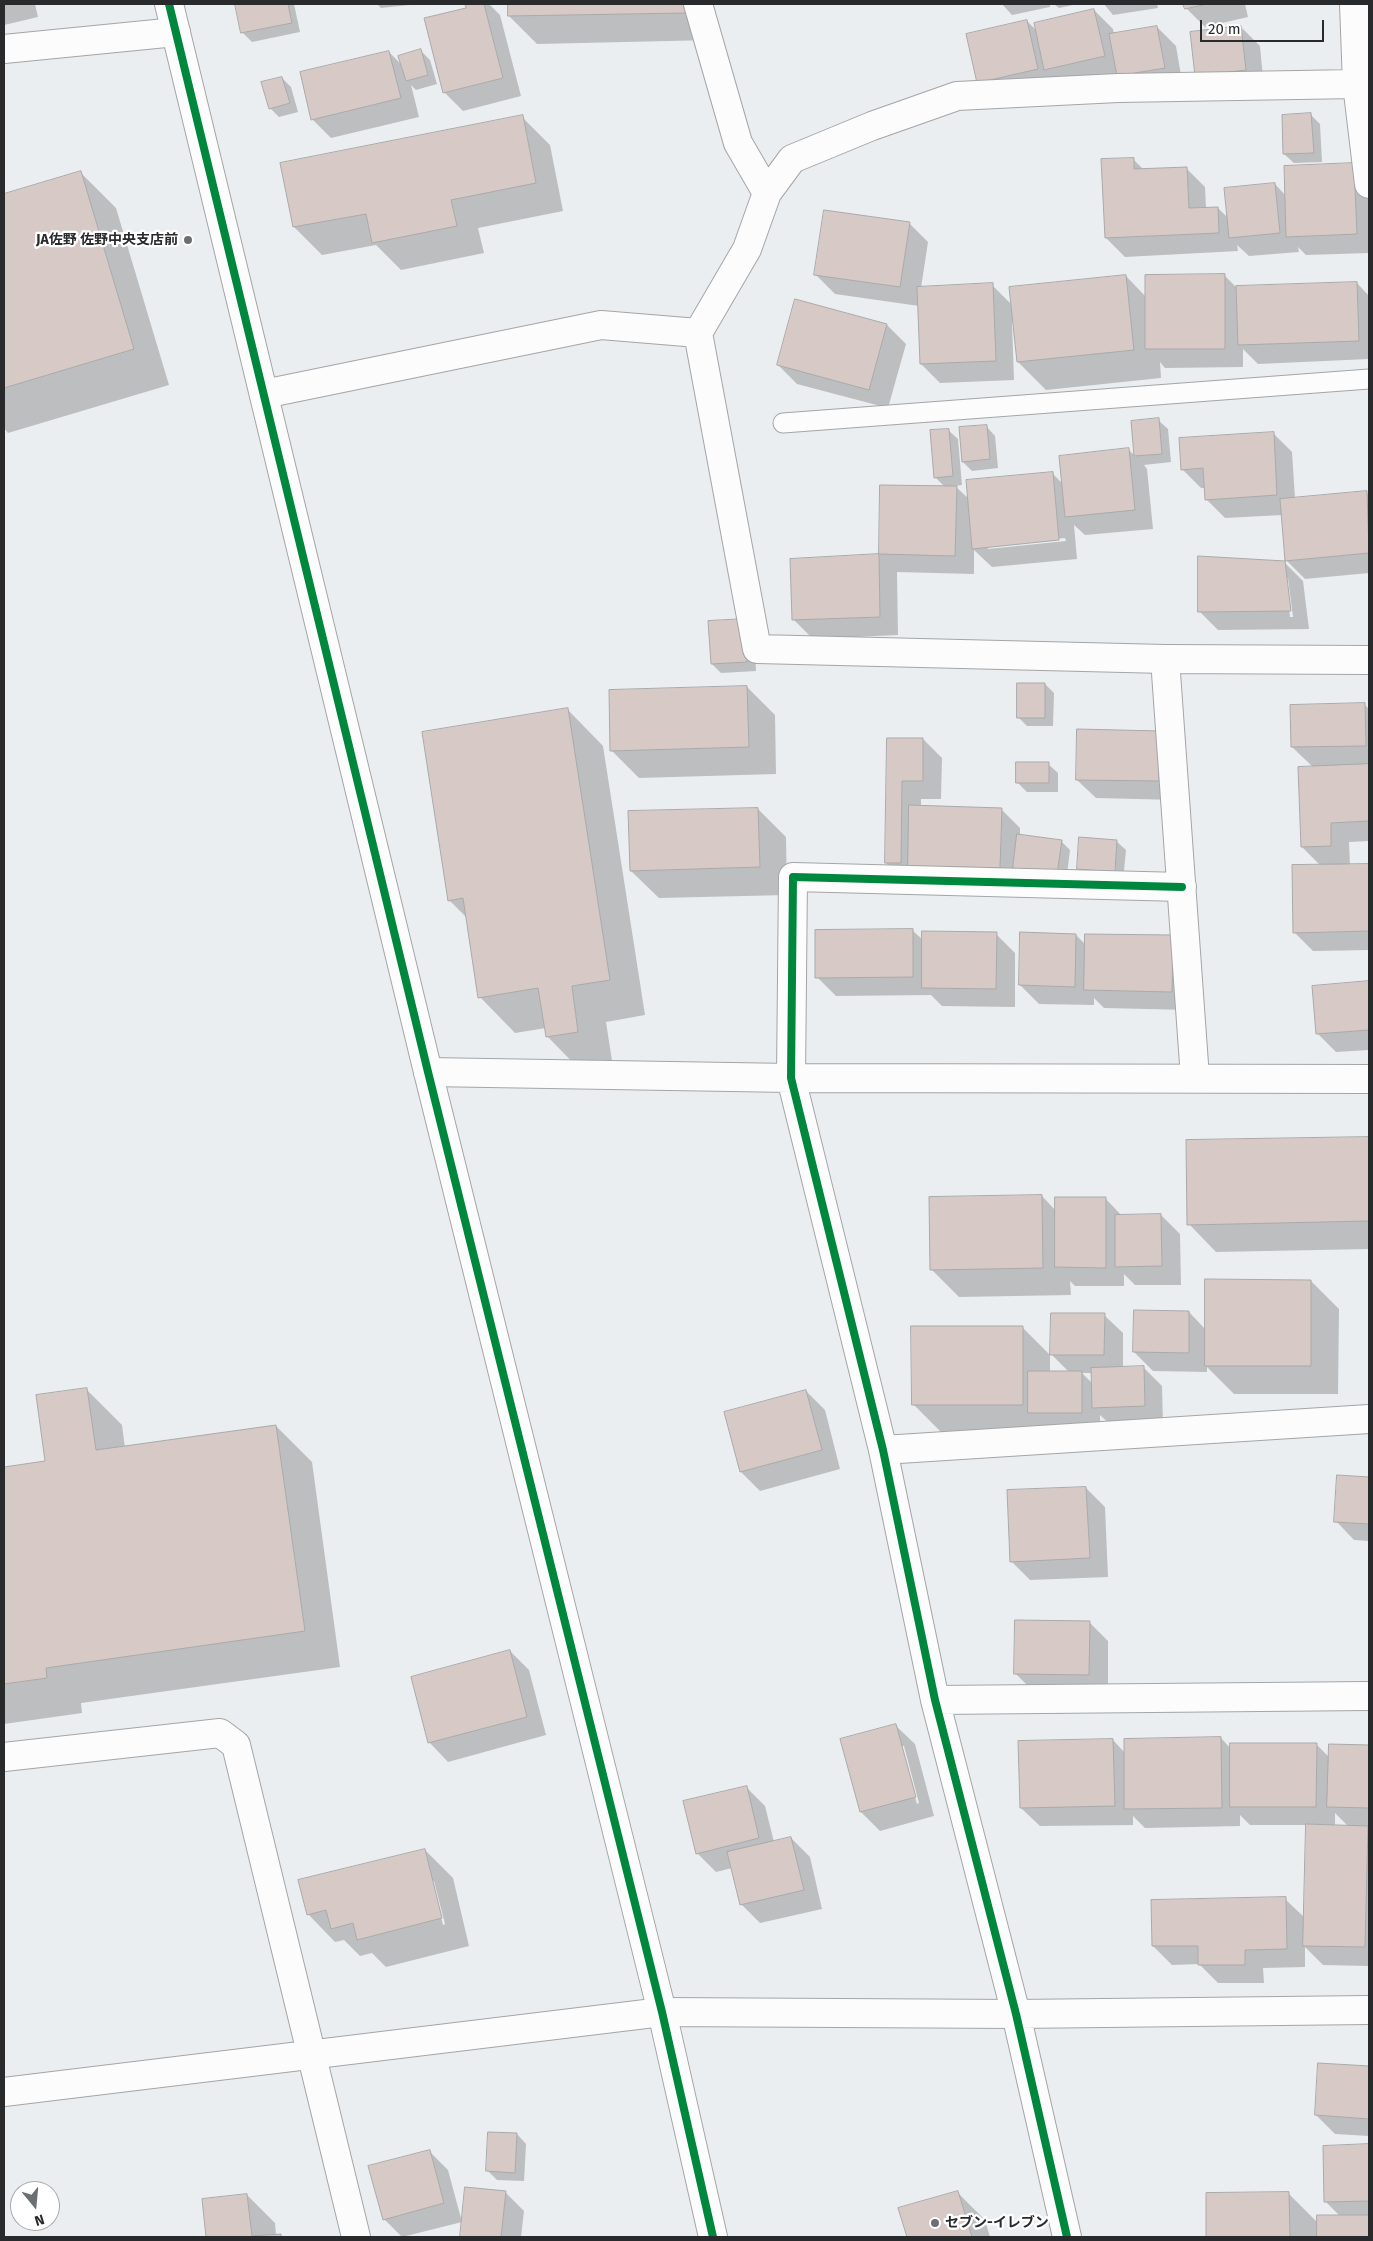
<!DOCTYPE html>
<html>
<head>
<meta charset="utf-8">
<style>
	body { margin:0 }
	#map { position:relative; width:1373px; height:2241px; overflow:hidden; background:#ebeef0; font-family:"Fira Sans",sans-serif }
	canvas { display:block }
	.frame { position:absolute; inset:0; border:5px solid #282a2c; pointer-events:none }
	.north { position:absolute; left:10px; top:2181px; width:50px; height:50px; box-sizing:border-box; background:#fff; border:1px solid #a9aaab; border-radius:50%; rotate:163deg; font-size:14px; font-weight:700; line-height:20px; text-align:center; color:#282a2c }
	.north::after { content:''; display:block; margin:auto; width:18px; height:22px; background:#6c6f71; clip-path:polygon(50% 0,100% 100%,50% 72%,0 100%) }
	.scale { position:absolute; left:1200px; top:20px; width:124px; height:22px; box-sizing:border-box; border:2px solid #282a2c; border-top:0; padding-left:6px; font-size:15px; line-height:18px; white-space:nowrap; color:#282a2c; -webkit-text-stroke:4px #fff; paint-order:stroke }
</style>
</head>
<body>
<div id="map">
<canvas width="1373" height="2241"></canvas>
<div class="frame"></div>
<div class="north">N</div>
<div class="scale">20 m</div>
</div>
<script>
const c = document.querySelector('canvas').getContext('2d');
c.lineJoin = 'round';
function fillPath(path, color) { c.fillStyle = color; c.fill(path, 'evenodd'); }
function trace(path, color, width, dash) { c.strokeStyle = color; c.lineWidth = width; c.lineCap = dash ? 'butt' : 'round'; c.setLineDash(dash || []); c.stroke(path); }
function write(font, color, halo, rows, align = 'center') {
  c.font = font + ' "Fira Sans","Noto Sans JP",sans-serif'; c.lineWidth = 4.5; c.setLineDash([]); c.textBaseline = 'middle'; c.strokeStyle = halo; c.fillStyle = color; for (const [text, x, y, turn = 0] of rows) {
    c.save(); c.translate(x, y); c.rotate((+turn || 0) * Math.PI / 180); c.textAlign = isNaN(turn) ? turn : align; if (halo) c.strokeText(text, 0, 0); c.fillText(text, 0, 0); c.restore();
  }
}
const shadow = new Path2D(`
	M4,4H35L38,17L4,25Z
	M236,4H294L300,32L252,42L242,32Z
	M377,4H418L381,8Z
	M466,4H489L500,15L521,96L463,111L444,92L467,8Z
	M509,4H704L713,40L537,44L509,16Z
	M1002,4H1050V7L1012,15Z
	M1054,4H1078L1059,8Z
	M1104,4H1157L1158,8L1113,15Z
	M1185,4H1245L1248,17L1205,27L1186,8Z
	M1094,10L1113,29L1114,34L1157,27L1176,46L1183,87L978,82L1027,21L1037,31Z
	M1241,27L1260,46L1264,89L1215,94Z
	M421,51L430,60L437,84L416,90L411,85L419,117L331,138L312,119L389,52L403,66Z
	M282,78L291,87L298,112L279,117L270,108Z
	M1311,115L1320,124L1322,162L1294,163L1284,154Z
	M522,117L550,145L563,211L478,228L484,253L401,270L376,245L322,255L294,227L282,164Z
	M1133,159L1144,170L1186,168L1205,187L1206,208H1218L1228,218L1275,184L1286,196L1285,167L1369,180V253L1306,255L1298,247L1299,252L1249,256L1237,245L1238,251L1125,257L1106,238Z
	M81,173L116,208L169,385L8,433L4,428V196Z
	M909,223L928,242L921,288L992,285L1012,305L1126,276L1146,297L1224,275L1237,288L1357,283L1369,296V359L1258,364L1243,349V367L1165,368L1160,362L1161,378L1046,390L1018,362L1014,322H1012L1014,380L940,383L921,364L919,306L835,294L816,275Z
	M796,300L887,325L906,344L888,408L797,384L778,365Z
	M1158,420L1168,429L1171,462L1144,465L1147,469L1153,529L1085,535L1074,525L1077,559L992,567L974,550V574L897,572L898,635L813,639L794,620L791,560L880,555L881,486L945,487L935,477L948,430L958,439L962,485L955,486L969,499L1052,473L1063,484L1129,450L1136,457L1132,422ZM1065,538L1066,541L988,549V546Z
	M986,426L995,436L998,468L972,471L963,462Z
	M1273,433L1292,452L1295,499L1366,492L1369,495V573L1305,579L1286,560L1282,515L1225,518L1206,499L1205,488H1201L1182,469Z
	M1284,562L1303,581L1309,629L1218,630L1199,611ZM1286,578H1288L1293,617H1290Z
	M754,630L756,671L721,673L712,664Z
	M1045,684L1054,693L1053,726H1027L1018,717Z
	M747,687L775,715L776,774L639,778L612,751Z
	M1364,704L1369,709V841L1349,842L1350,866L1369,865V950L1313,951L1294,932L1321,866L1302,847L1313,767L1292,747Z
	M568,710L603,746L645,1015L606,1022L613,1067L582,1072L547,1036L546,1028L515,1033L480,997L467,918L449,900Z
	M1159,733L1177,800L1096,798L1077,780Z
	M888,739H923L942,758L941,799H921V807L1001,809L1020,828V836L1061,841L1070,850L1066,882L905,881L886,863Z
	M1048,764L1058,773V792H1027L1018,783Z
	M758,809L786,837L787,895L659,898L631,871Z
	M1116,841L1126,850L1123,881L1088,878L1078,869Z
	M912,930L924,941L996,934L1015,953V1007L942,1006L931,995L836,996L817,977Z
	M1076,935L1086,945L1172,937L1190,1010L1104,1008L1094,998V1005L1039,1004L1020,985Z
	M1369,982V1050L1336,1052L1317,1033L1314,987Z
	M1369,1138V1249L1216,1252L1189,1224L1187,1142Z
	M1042,1196L1056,1211L1105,1198L1122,1216L1161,1215L1180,1234L1181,1285H1135L1124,1274V1286H1075L1070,1281L1071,1295L959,1297L931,1269Z
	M1311,1281L1339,1309L1338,1394H1234L1207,1367V1372L1153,1371L1134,1352L1189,1312L1206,1330Z
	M1104,1315L1123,1333V1368L1143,1367L1162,1386L1163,1425L1112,1426L1100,1415V1432H941L913,1404L1022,1327L1050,1355V1372L1070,1373L1051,1354ZM1082,1373H1092L1093,1384Z
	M86,1389L122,1425L125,1448L276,1426L312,1462L340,1667L81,1703L82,1713L4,1724V1468L47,1462Z
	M806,1391L825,1410L840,1469L760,1491L741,1472L725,1413Z
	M1338,1476L1369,1478V1541L1354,1540L1336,1521Z
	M1086,1488L1105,1507L1108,1577L1030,1580L1011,1561Z
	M1089,1622L1108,1641V1694L1035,1693L1016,1674Z
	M510,1651L529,1670L546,1735L448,1762L430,1743L412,1678Z
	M896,1726L915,1744L934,1816L880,1831L861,1812ZM901,1746H904L919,1803L917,1804Z
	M1221,1738L1231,1749L1316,1744L1330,1758V1745L1369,1746V1826H1366L1369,1829V1966L1323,1965L1305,1947V1967L1263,1968L1264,1983H1218L1199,1964L1172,1965L1153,1946L1285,1899L1305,1918L1307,1825H1250L1240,1815V1826L1145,1828L1133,1816V1825L1040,1826L1021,1808L1113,1740L1125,1753ZM1335,1813L1349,1827H1335Z
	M746,1787L765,1806L774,1842L791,1838L810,1857L822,1909L760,1923L741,1904L732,1868L716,1872L697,1853Z
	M425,1850L453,1878L469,1946L386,1967L372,1953L360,1956L344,1940L335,1942L308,1914ZM432,1881H434L445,1924L443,1925Z
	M1320,2064L1369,2068V2136L1335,2134L1316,2115Z
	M517,2134L526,2144L524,2181L497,2180L488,2171Z
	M1369,2146V2237H1208L1207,2195L1289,2194L1318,2223L1340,2216L1325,2201L1324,2147Z
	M429,2151L448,2170L462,2222L402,2237L384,2219Z
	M466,2188L505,2192L524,2211L521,2237H461Z
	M957,2192L985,2220L990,2237H909L900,2209Z
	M247,2195L275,2223L276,2235L283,2237H208L203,2200Z`);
const building = new Path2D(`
	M235,4H288L292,23L241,33Z
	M465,4H484L503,78L443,93L424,18L466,8Z
	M508,4H684L686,13L508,16Z
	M1183,4H1207L1185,9Z
	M1094,9L1105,56L1044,70L1034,23Z
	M1027,20L1038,69L977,83L966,34Z
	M1157,26L1165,68L1117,76L1109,34Z
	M1241,26L1246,70L1195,76L1190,32Z
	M421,49L428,75L406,81L398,56Z
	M389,51L401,98L311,120L300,72Z
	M282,77L290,103L269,109L261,82Z
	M1311,113L1314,153L1283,154L1282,115Z
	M523,115L536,183L451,200L457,226L372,243L366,214L293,227L280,163Z
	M1134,158V169L1187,167L1189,208L1218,207L1219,233L1105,238L1101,159Z
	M1354,163L1357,234L1286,237L1284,166Z
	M81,171L134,349L4,388V194Z
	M1275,183L1280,233L1229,238L1224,188Z
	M824,210L910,222L900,287L814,275Z
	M1225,274V349H1145V275Z
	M1126,275L1134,350L1017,362L1009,287Z
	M1357,282L1359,341L1238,345L1236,286Z
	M993,283L996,361L920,364L917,287Z
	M795,299L887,324L869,390L777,365Z
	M1159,418L1162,454L1134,456L1131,421Z
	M987,425L990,459L962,462L959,427Z
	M949,429L953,476L934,478L930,430Z
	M1274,432L1277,495L1205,500L1203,468L1181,470L1179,438Z
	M1129,448L1135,510L1065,517L1059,456Z
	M1053,472L1059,540L972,549L966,480Z
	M880,485L957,486L955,556L879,554Z
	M1367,491L1369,553L1285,561L1280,499Z
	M879,554L880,617L792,620L790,559Z
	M1198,556L1285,561L1291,611L1198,612Z
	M745,619L747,662L711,664L708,621Z
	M1017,683H1045V718H1017Z
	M747,686L749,747L610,751L609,690Z
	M1365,703L1366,746L1291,747L1290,705Z
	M568,708L610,980L572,986L578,1032L546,1037L538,988L478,998L463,898L448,901L422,732Z
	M1077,729L1160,731L1159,781L1076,780Z
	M887,738H923V781H902L901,863H885Z
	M1016,762H1049V783H1016Z
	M1369,764V821L1331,823V846L1301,847L1298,767Z
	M909,805L1002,808L1000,868L908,866Z
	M758,808L760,867L630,871L628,811Z
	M1017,834L1062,840L1057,874L1013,868Z
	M1079,837L1117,840L1115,872L1077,869Z
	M1369,864V931L1293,933L1292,865Z
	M913,929V977L815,978V930Z
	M922,931L997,932L996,989L922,988Z
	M1020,932L1076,934L1075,987L1019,985Z
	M1085,934L1173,935L1172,992L1084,990Z
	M1369,981V1030L1316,1034L1312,986Z
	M1369,1137V1221L1187,1225L1186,1140Z
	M1042,1195L1043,1268L930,1270L929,1197Z
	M1055,1197H1106V1268L1055,1267Z
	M1161,1214L1162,1266L1115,1267V1215Z
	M1205,1279L1311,1280V1366H1205Z
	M1134,1310L1189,1311V1353L1133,1352Z
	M1051,1313H1105L1104,1355H1050Z
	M911,1326H1023V1405H912Z
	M1144,1366L1145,1406L1092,1408L1091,1368Z
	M1028,1371H1082V1413H1028Z
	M87,1388L96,1450L276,1425L305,1631L46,1668L47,1678L4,1684V1467L45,1461L36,1395Z
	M806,1390L822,1450L740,1472L724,1412Z
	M1337,1475L1369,1477V1524L1334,1522Z
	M1086,1487L1090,1558L1010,1562L1007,1490Z
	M1015,1620L1090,1621L1089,1675L1014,1674Z
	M510,1650L527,1717L428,1743L411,1677Z
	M896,1724L916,1797L860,1812L840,1739Z
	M1221,1737L1222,1808L1124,1809V1739Z
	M1113,1739L1115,1806L1020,1808L1018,1741Z
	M1230,1743H1317L1316,1807H1230Z
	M1329,1744L1369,1745V1808L1327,1807Z
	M747,1786L759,1838L696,1854L683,1801Z
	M1306,1824L1368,1826L1365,1947L1303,1946Z
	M791,1837L804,1890L740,1905L727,1852Z
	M425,1849L442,1918L357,1940L353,1923L331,1929L326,1910L307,1915L298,1880Z
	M1286,1897L1287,1949L1245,1950V1965H1198V1946H1152L1151,1900Z
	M1318,2063L1369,2066V2119L1315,2115Z
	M488,2132L517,2133L515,2173L486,2171Z
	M1369,2144V2201L1324,2202L1323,2146Z
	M430,2150L444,2203L383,2220L368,2166Z
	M465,2187L506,2191L501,2237H460Z
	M958,2191L972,2237H907L898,2208Z
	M1289,2192L1290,2237H1206V2193Z
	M247,2194L252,2236L281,2234V2237H206L202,2199Z
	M1317,2215H1369V2237H1317Z`);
const lane = new Path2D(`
	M783,423L1369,379`);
const street = new Path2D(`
	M698,4L738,143L767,193
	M1354,4L1357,84L1369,184
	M4,49L176,32
	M1357,84L1118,88L957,96L872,126L792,159L767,193L747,249L698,333L757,649L1165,659L1369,660
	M264,394L601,325L698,333
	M1165,659L1195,1078
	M428,1072L791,1078L1369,1079
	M883,1450L1369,1419
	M935,1700L1369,1696
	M4,1757L220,1733L236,1745L356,2237
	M4,2092L662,2012L1016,2014L1369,2010
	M1067,2237L1016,2014L935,1700L883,1450L791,1078L793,877L1182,887`);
const secondary = new Path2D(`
	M169,4L428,1072L662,2012L713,2237`);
const cycleway = new Path2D(`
	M169,4L428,1072L662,2012L713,2237
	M1067,2237L1016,2014L935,1700L883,1450L791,1078L793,877L1182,887`);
const markers = [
	[188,240,5,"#6c6f71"],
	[935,2223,5,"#6c6f71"]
];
const poiNames = [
	["JA佐野 佐野中央支店前",178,240],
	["セブン-イレブン",945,2223,"left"]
];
fillPath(shadow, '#0003');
fillPath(building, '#d7cac6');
trace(building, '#aaa9aa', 1);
trace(lane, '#a3a5a7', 21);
trace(street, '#a3a5a7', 30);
trace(secondary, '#a3a5a7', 30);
trace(lane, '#fcfcfd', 19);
trace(street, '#fcfcfd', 28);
trace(secondary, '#fcfcfd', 28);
trace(cycleway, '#00873e', 8);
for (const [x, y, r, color] of markers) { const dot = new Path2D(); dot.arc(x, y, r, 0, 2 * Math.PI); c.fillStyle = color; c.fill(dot); trace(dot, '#fff', 2); }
write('bold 14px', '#282a2c', '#fff', poiNames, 'right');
</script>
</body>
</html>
